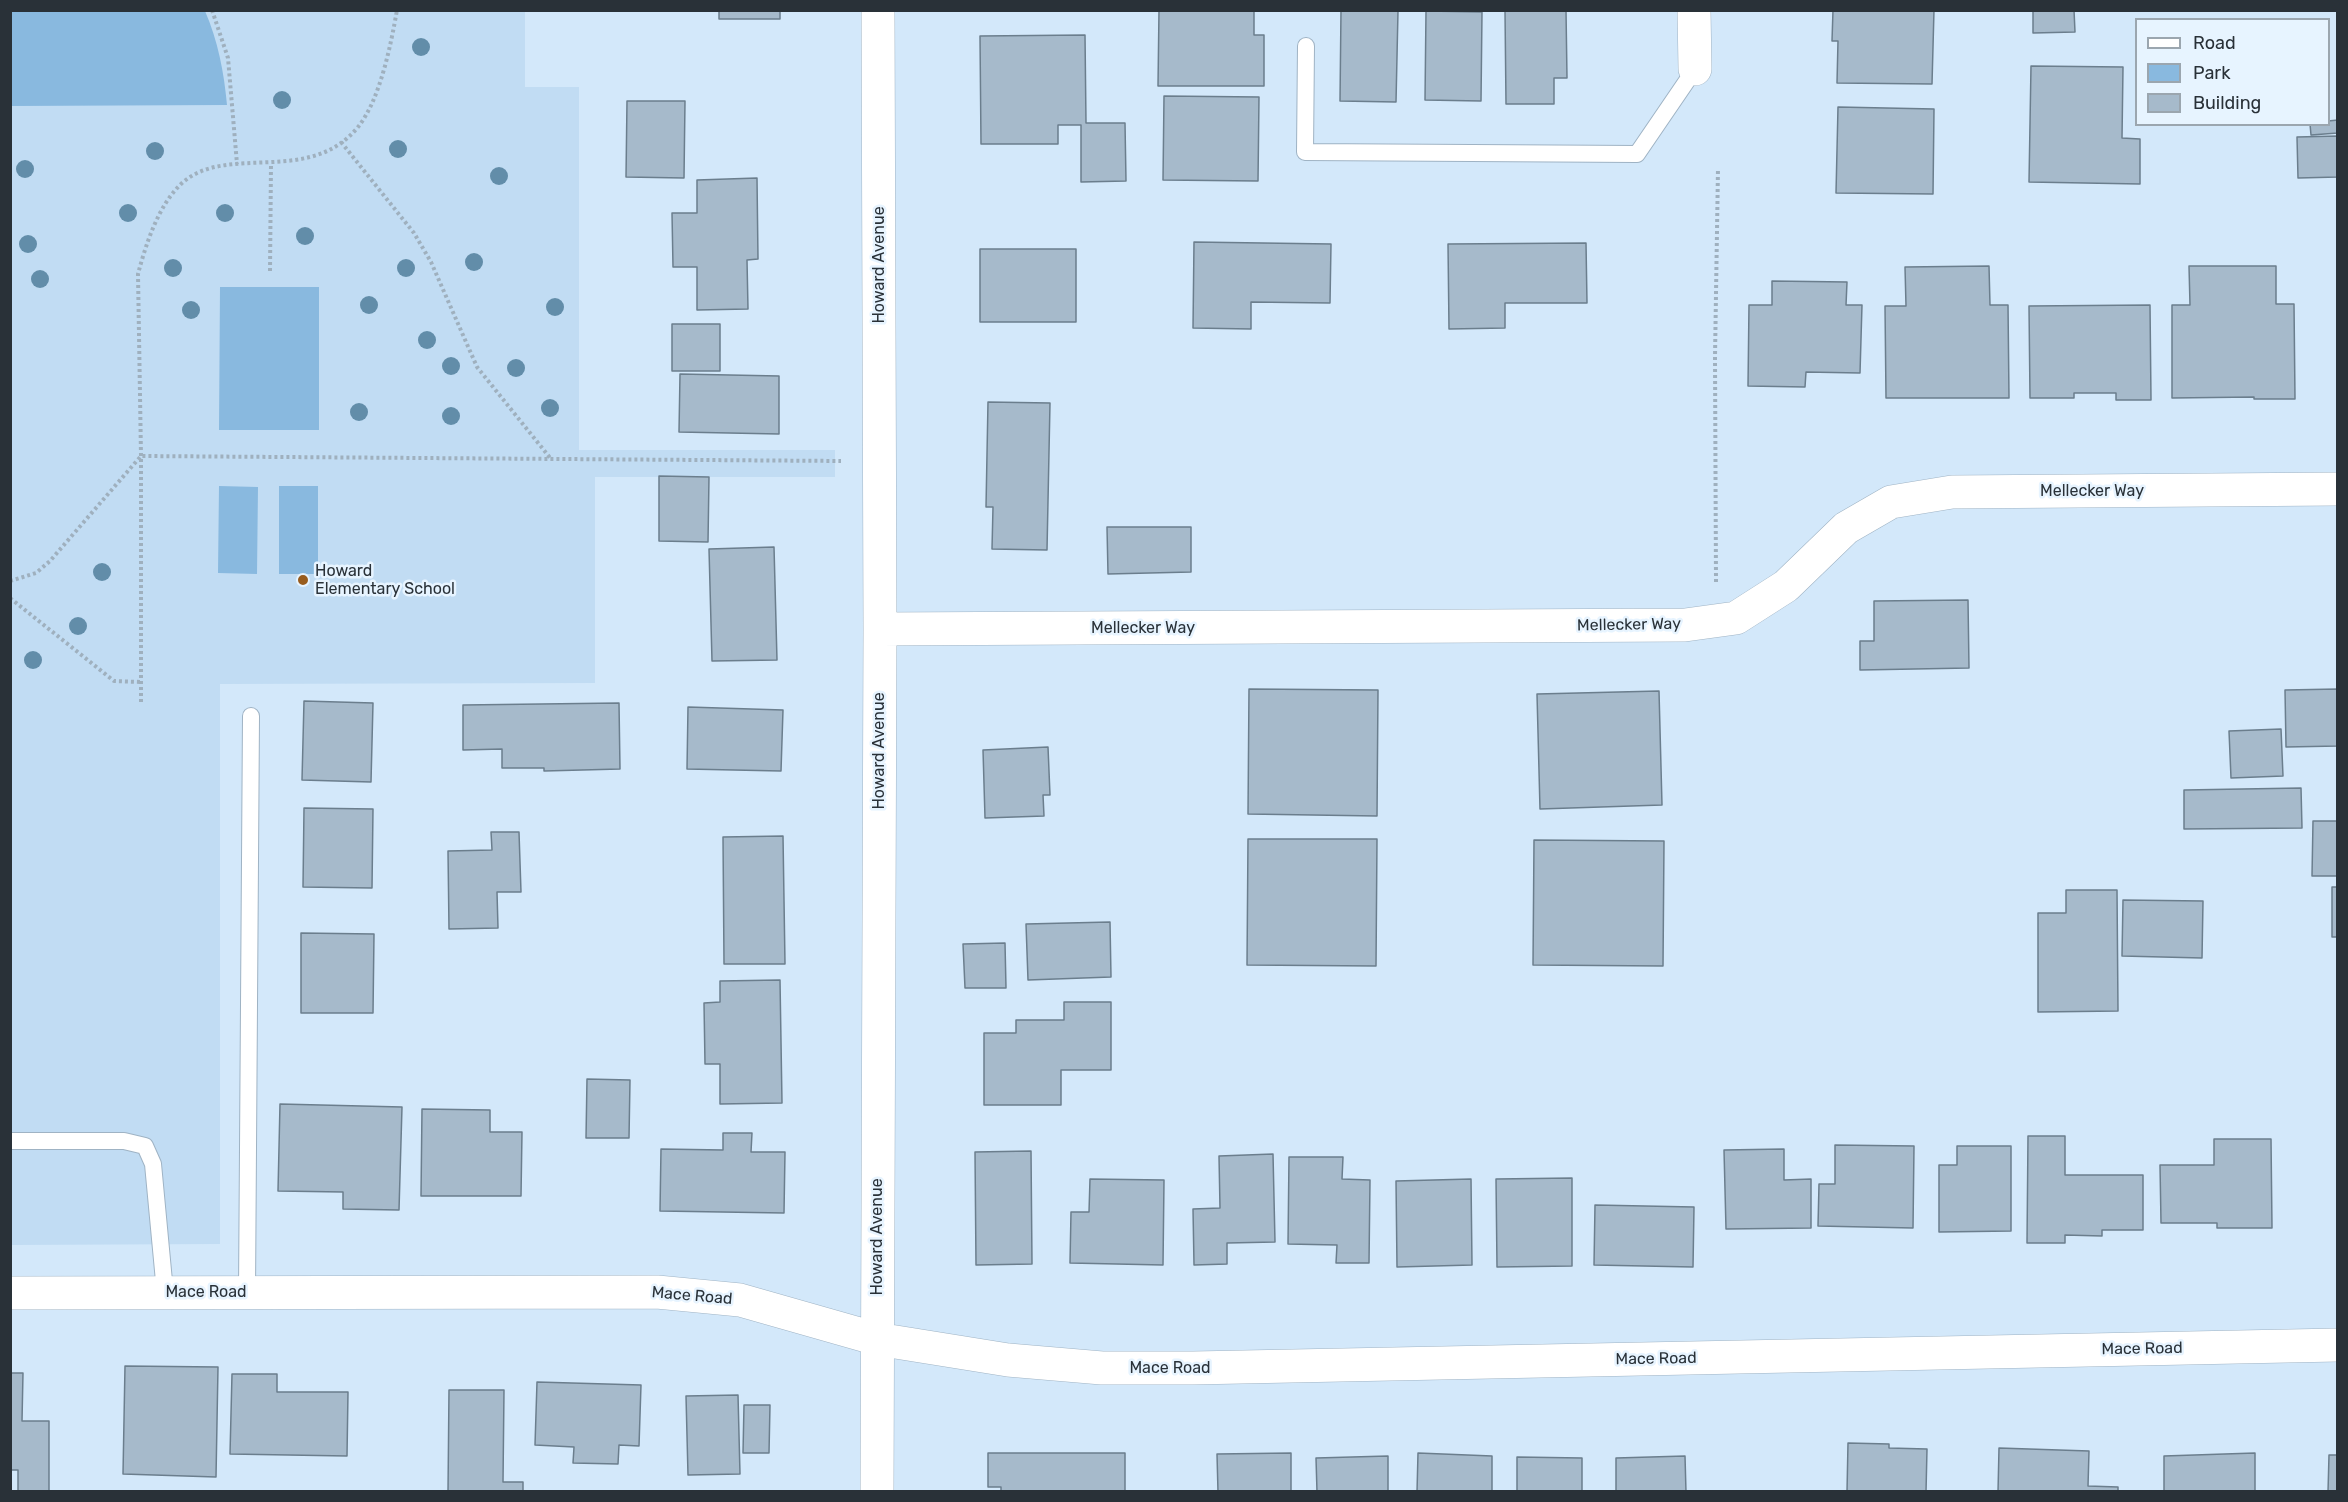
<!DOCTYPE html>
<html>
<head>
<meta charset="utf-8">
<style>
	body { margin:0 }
	#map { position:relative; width:2348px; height:1502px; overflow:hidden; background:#d3e8fa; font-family:Rubik,sans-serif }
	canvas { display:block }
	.frame { position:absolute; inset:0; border:12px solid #293138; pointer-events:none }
	.legend { position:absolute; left:2135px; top:18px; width:195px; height:108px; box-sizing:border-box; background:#e7f4ff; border:2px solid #9ba6af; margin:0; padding:8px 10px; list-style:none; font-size:18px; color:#293138 }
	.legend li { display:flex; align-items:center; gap:12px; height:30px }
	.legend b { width:30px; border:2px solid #9ba6af }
</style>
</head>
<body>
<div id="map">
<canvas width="2348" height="1502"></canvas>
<div class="frame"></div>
<ul class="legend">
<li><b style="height:8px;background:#fff"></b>Road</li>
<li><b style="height:16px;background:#89b9df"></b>Park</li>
<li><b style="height:16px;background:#a6bacb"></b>Building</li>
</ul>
</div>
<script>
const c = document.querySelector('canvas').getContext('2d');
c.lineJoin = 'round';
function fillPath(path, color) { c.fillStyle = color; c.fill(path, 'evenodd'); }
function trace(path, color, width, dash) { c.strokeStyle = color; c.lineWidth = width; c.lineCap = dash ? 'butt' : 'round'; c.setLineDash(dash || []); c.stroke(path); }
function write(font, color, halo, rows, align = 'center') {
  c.font = font + ' Rubik,sans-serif'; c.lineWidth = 5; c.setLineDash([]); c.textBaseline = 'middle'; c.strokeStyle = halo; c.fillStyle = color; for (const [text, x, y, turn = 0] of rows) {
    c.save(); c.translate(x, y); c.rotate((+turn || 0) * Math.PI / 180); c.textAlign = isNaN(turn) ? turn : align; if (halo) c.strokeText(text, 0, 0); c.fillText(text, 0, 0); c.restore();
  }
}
const built = new Path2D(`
	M10,11H525V87H579V450H835V477H595V683L220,684V1244L11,1245Z`);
const green = new Path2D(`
	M10,11H205C218,41 224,72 227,105L11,106Z
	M220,287H319V430H219Z
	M219,486L258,487L257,574L218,573Z
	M279,486H318V574H279Z`);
const building = new Path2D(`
	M719,10H780V19H719Z
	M1159,10H1254V35H1264V86H1158Z
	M1341,10L1398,11L1396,102L1340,101Z
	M1566,10L1567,78H1554V104H1506L1505,11Z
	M1833,10H1934L1932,84L1837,83L1838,41H1832Z
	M2033,10H2074L2075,32L2033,33Z
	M1426,11L1482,12L1481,101L1425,100Z
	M1085,35L1086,123H1125L1126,181L1081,182V125H1058V144H981L980,36Z
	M2031,66L2123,67L2122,138L2140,139V184L2029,182Z
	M1164,96L1259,97L1258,181L1163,180Z
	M627,101H685L684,178L626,177Z
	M1838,107L1934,109L1933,194L1836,193Z
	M2338,120V133L2311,135L2310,124H2328V121Z
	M2338,136V177L2298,178L2297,137Z
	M757,178L758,259L747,260L748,309L697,310V267H673L672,213H697V180Z
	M1194,242L1331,244L1330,303L1251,302V329L1193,328Z
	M1586,243L1587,303H1505V328L1449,329L1448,244Z
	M980,249H1076V322H980Z
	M1989,266L1990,305H2008L2009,398H1886L1885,306H1906L1905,267Z
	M2189,266H2276V304H2294L2295,399H2254V397L2172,398V305H2190Z
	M1772,281L1847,282L1846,305H1862L1860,373L1806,372L1805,387L1748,386L1749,305H1772Z
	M2150,305L2151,400H2116V393H2074V398H2030L2029,306Z
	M672,324H720V371H672Z
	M680,374L779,376V434L679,432Z
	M988,402L1050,403L1047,550L992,549L993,507H986Z
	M659,476L709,477L708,542L659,541Z
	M1107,527H1191V572L1108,574Z
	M774,547L777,660L712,661L709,549Z
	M1968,600L1969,668L1860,670V641H1874V601Z
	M1249,689L1378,690L1377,816L1248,814Z
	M2338,689V746L2286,747L2285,690Z
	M1659,691L1662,805L1540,809L1537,694Z
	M304,701L373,703L371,782L302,780Z
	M619,703L620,769L544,771V768H502V749L463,750V705Z
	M688,707L783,710L781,771L687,769Z
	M2281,729L2283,776L2231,778L2229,731Z
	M1048,747L1050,795H1043L1044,816L985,818L983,750Z
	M2301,788L2302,828L2184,829V790Z
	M304,808L373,809L372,888L303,887Z
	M2313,821H2338V876H2312Z
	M491,832H519L521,892H497L498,928L449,929L448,851L492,850Z
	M783,836L785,964H724L723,837Z
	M1248,839H1377L1376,966L1247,965Z
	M1534,840L1664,841L1663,966L1533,965Z
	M2332,887H2338V937H2332Z
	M2066,890H2117L2118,1011L2038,1012V913H2066Z
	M2123,900L2203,901L2202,958L2122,956Z
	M1110,922L1111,977L1028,980L1026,924Z
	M301,933L374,934L373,1013H301Z
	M1005,943L1006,988H965L963,944Z
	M780,980L782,1103L720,1104V1064H705L704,1003L720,1002V981Z
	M1064,1002H1111V1070H1061V1105H984V1033H1016V1020H1064Z
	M587,1079L630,1080L629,1138H586Z
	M280,1104L402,1107L399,1210L343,1209V1192L278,1191Z
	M422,1109L490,1110V1132H522L521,1196H421Z
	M723,1133H752L751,1152H785L784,1213L660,1211L661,1149L723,1150Z
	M2028,1136H2065V1175H2143V1230H2102V1236L2065,1235V1243H2027Z
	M2214,1139H2271L2272,1228H2217V1223H2161L2160,1165H2214Z
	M1835,1145L1914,1146L1913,1228L1818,1226L1819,1184H1835Z
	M1957,1146H2011V1231L1939,1232V1165H1957Z
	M1784,1149V1180L1811,1179V1228L1726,1229L1724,1150Z
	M1031,1151L1032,1264L976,1265L975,1152Z
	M1273,1154L1275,1242L1227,1243V1264L1194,1265L1193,1209L1220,1208L1219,1156Z
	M1289,1157H1343L1342,1179L1370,1180L1369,1263H1336L1337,1245L1288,1244Z
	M1572,1178V1266L1497,1267L1496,1179Z
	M1090,1179L1164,1180L1163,1265L1070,1263L1071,1212H1089Z
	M1471,1179L1472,1265L1397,1267L1396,1181Z
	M1595,1205L1694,1207L1693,1267L1594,1265Z
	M125,1366L218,1367L216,1477L123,1474Z
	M10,1373H23L22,1421H49V1492H18V1470H10Z
	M232,1374H277V1392H348L347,1456L230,1454Z
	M537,1382L641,1385L639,1446L619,1445L618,1464L573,1463L574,1447L535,1445Z
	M449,1390H504L503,1482H523V1492H448Z
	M738,1395L740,1474L688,1475L686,1396Z
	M744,1405H770L769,1453H743Z
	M1848,1443L1889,1444V1448L1927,1449L1926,1492H1847Z
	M1999,1448L2089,1451L2088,1486L2118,1487V1492H1998Z
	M988,1453H1125V1492H1001V1487H988Z
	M1291,1453V1492H1218L1217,1454Z
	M1418,1453L1492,1456V1492H1417Z
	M2255,1453V1492H2164V1456Z
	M2329,1455H2338V1492H2328Z
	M1388,1456V1492H1317L1316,1458Z
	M1685,1456L1686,1492H1616V1458Z
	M1517,1457L1582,1458V1492H1517Z`);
const path = new Path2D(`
	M212,10L228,58L237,164
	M341,142L414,233L431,262L477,367L551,459
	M270,271L271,164
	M10,581L36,573L50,561L141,456L841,461
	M1716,582L1715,357L1718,168
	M10,598L114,681L141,682
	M141,702V456L138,274C146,244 158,206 181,184C226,142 309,187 358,127C380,100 391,44 397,10`);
const service = new Path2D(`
	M1306,46L1305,152L1637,154L1695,69
	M10,1141H124L145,1146L153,1164L165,1292
	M247,1292L251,716`);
const minor = new Path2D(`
	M1694,10L1695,69
	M880,629L1685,625L1736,618L1786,586L1846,528L1891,502L1952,492L2338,489
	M10,1293L657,1292L740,1300L877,1339L1008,1360L1102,1368H1193L2338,1345
	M877,1492L880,629L878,10`);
const trees = [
	[421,47],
	[282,100],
	[398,149],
	[155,151],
	[25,169],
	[499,176],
	[128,213],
	[225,213],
	[305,236],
	[28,244],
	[474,262],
	[173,268],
	[406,268],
	[40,279],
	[369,305],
	[555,307],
	[191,310],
	[427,340],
	[451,366],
	[516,368],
	[550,408],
	[359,412],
	[451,416],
	[102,572],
	[78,626],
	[33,660]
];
const markers = [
	[303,580,6,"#985c1d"]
];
const streetNames = [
	["Howard Avenue",879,265,-90],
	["Mellecker Way",2092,491],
	["Mellecker Way",1629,625,-1],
	["Mellecker Way",1143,628],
	["Howard Avenue",879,751,-90],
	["Howard Avenue",877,1237,-90],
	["Mace Road",206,1292],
	["Mace Road",692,1296,5],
	["Mace Road",2142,1349,-1],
	["Mace Road",1656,1359,-1],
	["Mace Road",1170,1368]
];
const poiNames = [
	["Howard",315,571],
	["Elementary School",315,589]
];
fillPath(built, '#c1dcf3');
fillPath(green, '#89b9df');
fillPath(building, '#a6bacb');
trace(building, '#6b7e8d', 1.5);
trace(service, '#9fb3c4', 18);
trace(minor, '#9fb3c4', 34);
trace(path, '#9fb0be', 4, [3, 3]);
trace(service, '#fff', 16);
trace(minor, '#fff', 33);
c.fillStyle = '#628da9';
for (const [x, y] of trees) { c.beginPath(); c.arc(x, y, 9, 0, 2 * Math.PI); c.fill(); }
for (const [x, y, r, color] of markers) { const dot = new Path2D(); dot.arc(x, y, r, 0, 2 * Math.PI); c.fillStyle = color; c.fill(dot); trace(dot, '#e7f4ff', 2); }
write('16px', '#293138', '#e7f4ff', streetNames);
write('16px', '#293138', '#e7f4ff', poiNames, 'left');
</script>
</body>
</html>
